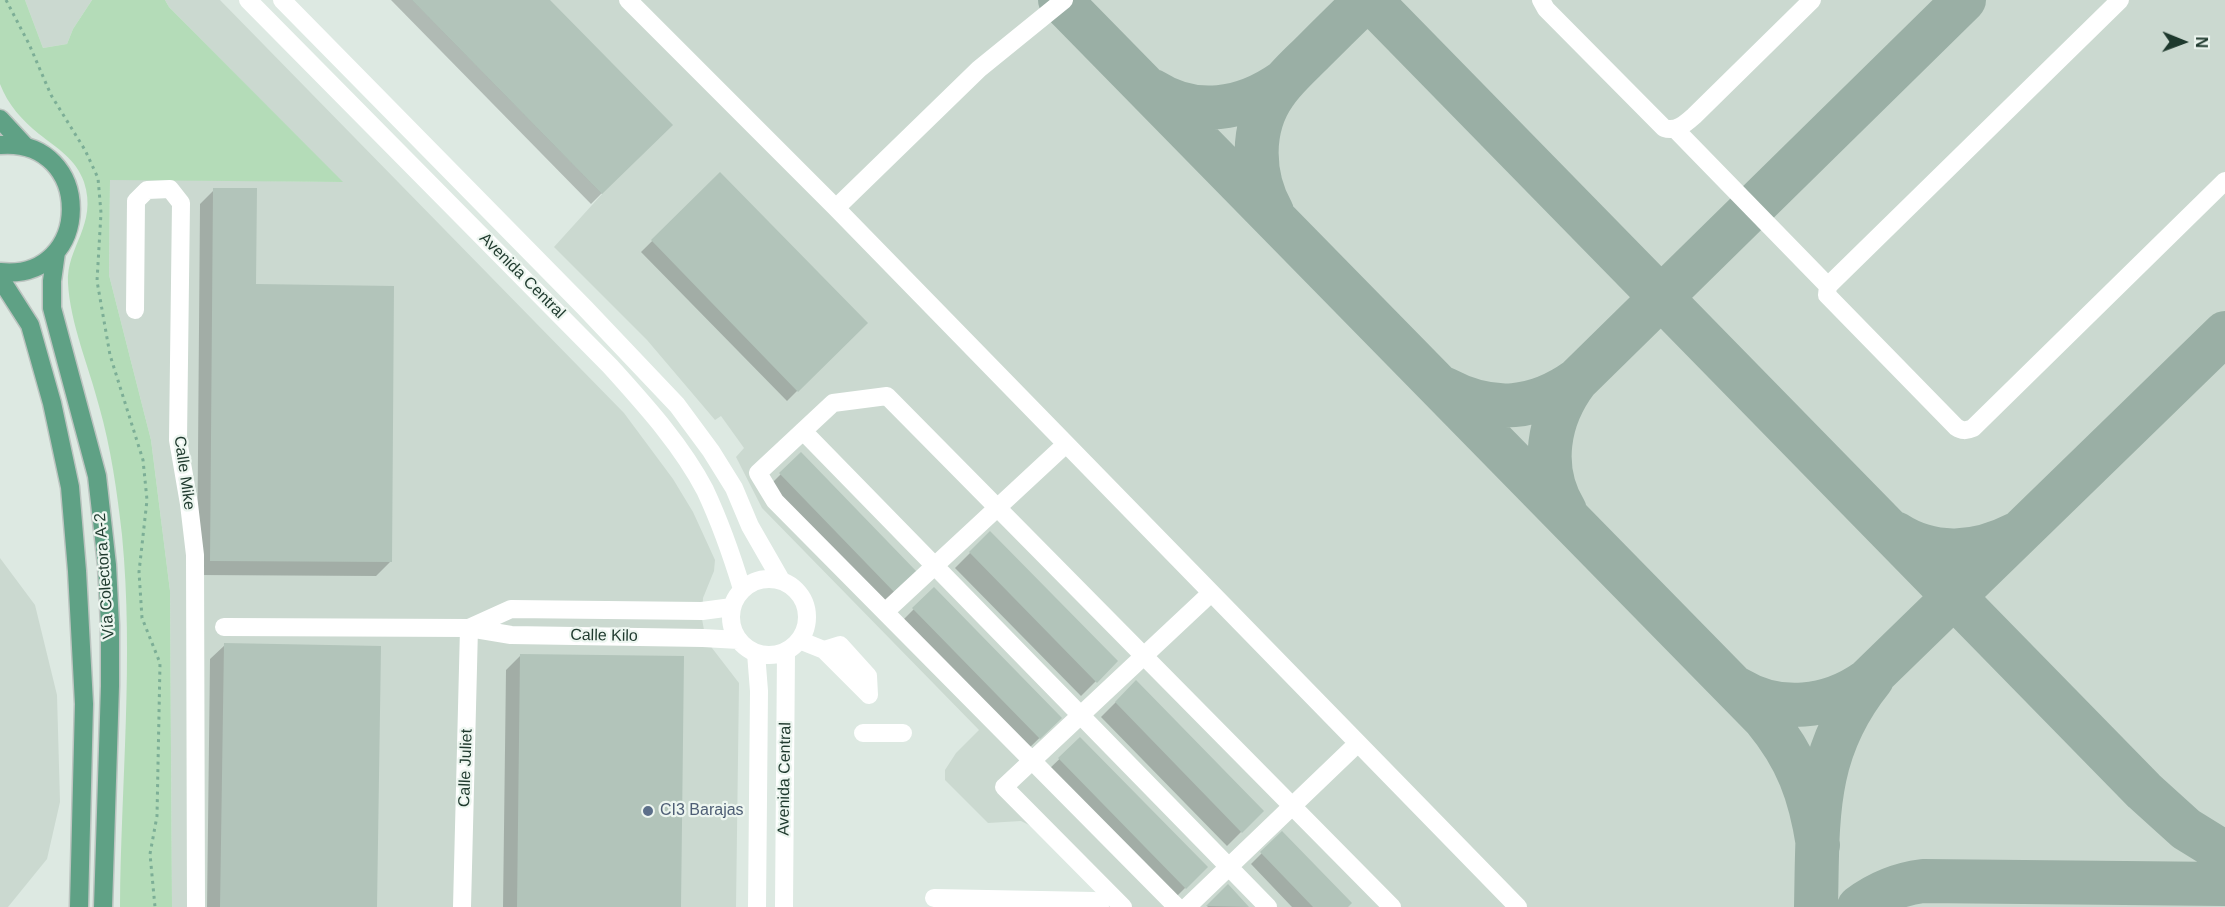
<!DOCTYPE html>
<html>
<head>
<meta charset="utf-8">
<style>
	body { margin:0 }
	#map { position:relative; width:2225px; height:907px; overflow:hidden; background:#dde9e2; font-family:Helvetica,sans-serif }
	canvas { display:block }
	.north { position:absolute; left:2153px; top:12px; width:60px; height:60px; -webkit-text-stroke:4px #edf6f0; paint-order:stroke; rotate:91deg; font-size:16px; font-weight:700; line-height:24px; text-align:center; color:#1e392d }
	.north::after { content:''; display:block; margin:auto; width:21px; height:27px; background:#1e392d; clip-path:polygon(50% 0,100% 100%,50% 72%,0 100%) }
</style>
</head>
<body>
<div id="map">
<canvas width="2225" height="907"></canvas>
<div class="north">N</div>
</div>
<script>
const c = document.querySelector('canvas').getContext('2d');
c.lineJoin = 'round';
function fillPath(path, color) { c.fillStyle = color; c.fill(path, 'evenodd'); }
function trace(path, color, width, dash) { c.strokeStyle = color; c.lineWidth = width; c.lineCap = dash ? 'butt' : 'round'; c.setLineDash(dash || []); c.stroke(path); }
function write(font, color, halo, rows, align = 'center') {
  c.font = font + ' Helvetica,sans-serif'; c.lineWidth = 4.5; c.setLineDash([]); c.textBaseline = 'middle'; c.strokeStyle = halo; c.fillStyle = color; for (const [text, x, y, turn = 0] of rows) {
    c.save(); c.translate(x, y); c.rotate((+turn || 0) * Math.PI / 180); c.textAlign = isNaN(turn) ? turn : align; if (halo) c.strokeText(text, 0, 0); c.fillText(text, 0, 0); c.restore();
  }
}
const built = new Path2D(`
	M25,0H92L73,29L67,44L43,48Z
	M165,0H220L624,413L673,479L693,512L715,560L714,571L703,598L702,619L704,630L712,648L739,683L736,907H172L170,591L151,440L109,275L110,179L342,182L169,7Z
	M412,0H2225V907H1113L1037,829L1021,821L988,823L945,780V770L956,753L979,730L762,508L736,457L744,448L721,416L715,420L647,340L554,247L602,194Z
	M0,558L35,605L57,695L60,802L47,859L8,907H0Z`);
const green = new Path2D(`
	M0,0H25L43,48L67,44L73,29L92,0H165L169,7L343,182L110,180L109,275L151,440L170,591L172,907H120C121,783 134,659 122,535C117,491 111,448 99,406C89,367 70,323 68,283C66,247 98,225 84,182C76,159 57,148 39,134C22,120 8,105 0,84Z`);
const shadow = new Path2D(`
	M391,0H548L670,125L591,204Z
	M720,174L865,323L787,401L641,252Z
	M214,190L254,286L390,562L376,576L197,575L200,204Z
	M801,454L915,572L880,606L766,489Z
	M990,533L1116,661L1081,696L955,568Z
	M934,589L1060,718L1025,752L899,624Z
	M225,645L376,907H207L210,659Z
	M521,655L680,907H503L506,670Z
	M1136,682L1262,811L1227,846L1101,717Z
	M1080,739L1206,867L1171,902L1045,773Z
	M1282,833L1346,907H1292L1251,864Z
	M1228,886L1247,907H1207Z`);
const taxiway = new Path2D(`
	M1060,0L1764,718C1797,758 1810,793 1818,845
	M1370,0L2144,791L2186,829L2225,853
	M1153,91C1195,118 1243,110 1283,82
	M1272,212C1252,176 1250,128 1275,93C1285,78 1300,65 1313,52C1330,35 1348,17 1366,0
	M1445,389C1492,414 1535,410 1577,380L1964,0
	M1565,511C1539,468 1548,418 1577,380
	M1895,533C1933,558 1977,554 2016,534
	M1738,689C1779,714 1829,708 1867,681L2225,333
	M1816,907C1818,819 1813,752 1872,679
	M1859,907C1879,892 1899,884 1923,881L2225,884`);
const building = new Path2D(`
	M412,0H550L673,125L602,194Z
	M720,172L868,323L798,392L651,240Z
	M213,188H257L256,284L394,286L392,562L210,561Z
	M801,452L917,572L895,593L779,473Z
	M990,531L1118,661L1097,683L969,552Z
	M934,587L1062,718L1040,739L912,608Z
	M224,643L381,646L377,907H220Z
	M520,654L684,656L681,907H517Z
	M1136,680L1264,811L1242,833L1115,702Z
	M1080,737L1208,867L1186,889L1058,758Z
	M1282,831L1352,903L1348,907H1313L1260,852Z
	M1228,884L1249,907L1206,906Z`);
const path = new Path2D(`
	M6,0L29,44L51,95L85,150L98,178L101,213L97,281L110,355L143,460L147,500L139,572L142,618L160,663L157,816L150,854L155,907`);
const minor = new Path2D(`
	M248,0L610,366C645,405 681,444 705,490C720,522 732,556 742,589
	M282,0L585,308L677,405L711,451L734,488L750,526L781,580
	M628,0L836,208L1518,907
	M1541,0L1546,9L1664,128C1676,132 1685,124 1694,116L1812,0
	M2120,0L1828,286L1827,295L1956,427C1962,431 1966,431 1973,428L2225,181
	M1675,129L1828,286
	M836,208L979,69L1064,0
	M135,310L136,201L147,190L170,189L181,203L178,440L189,504L195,555L196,907
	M803,431L1268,907
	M731 617a38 38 0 1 1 76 0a38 38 0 1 1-76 0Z
	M732,607L702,611L511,609L469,628L511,635L703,638L739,640
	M885,612L1066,444
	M224,627L469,628L462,907
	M799,640L824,650L869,695
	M824,650L840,645L868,676L869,695
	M756,653L759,691L757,907
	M863,733H903
	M934,898L1094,901L1100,907
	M784,907L786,651
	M1123,907L1004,787L1211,593
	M1177,907L775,501L758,473L833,403L887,396L1392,907
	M1187,907L1358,743`);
const major = new Path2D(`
	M0,119L25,146
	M0,145C95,137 94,282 0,272
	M56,252L52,281V308L97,476L107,565L110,625V686L103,907
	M0,278L30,325L52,403L70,487L77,571L84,704L79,907`);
const markers = [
	[648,811,6,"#5c6f8a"]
];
const streetNames = [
	["Avenida Central",522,276,45],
	["Calle Mike",184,473,82],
	["Vía Colectora A-2",105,576,-94],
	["Calle Kilo",604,636,1],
	["Calle Juliet",466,768,-88],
	["Avenida Central",785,779,-89]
];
const serviceNames = [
	["CI3 Barajas",660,811]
];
fillPath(built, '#cbd9d0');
fillPath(green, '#b4dcb8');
fillPath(shadow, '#0003');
trace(taxiway, '#9aafa5', 44);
fillPath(building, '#b2c4ba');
trace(major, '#bcc4c0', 21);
trace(path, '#7cae96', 3, [3, 4.5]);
trace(minor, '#fff', 18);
trace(major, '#5fa185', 18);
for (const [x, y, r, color] of markers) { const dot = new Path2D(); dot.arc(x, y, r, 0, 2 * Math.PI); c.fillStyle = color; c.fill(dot); trace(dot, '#edf6f0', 2); }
write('16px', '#1e392d', '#edf6f0', streetNames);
write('16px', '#4e5e75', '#edf6f0', serviceNames, 'left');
</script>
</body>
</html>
